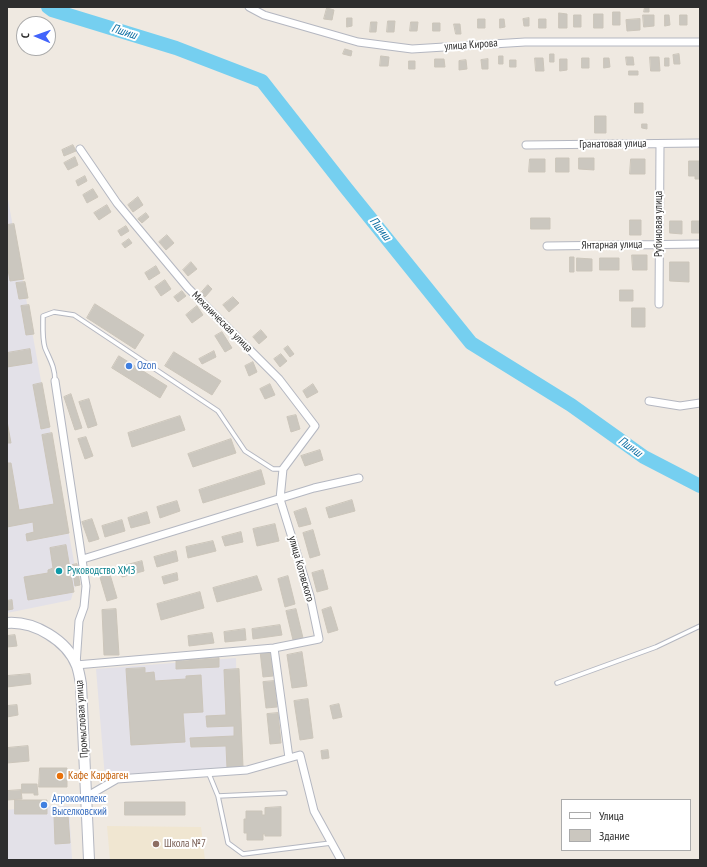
<!DOCTYPE html>
<html>
<head>
<meta charset="utf-8">
<style>
	body { margin:0 }
	#map { position:relative; width:707px; height:867px; overflow:hidden; background:#efe9e1; font-family:"PT Sans Narrow",sans-serif }
	canvas { display:block }
	.frame { position:absolute; inset:0; border:8px solid #2e2e2e; pointer-events:none }
	.legend { position:absolute; left:561px; top:799px; width:130px; height:52px; box-sizing:border-box; background:#fff; border:1px solid #ababab; margin:0; padding:5px 7px; list-style:none; font-size:12px; color:#2e2e2e }
	.legend li { display:flex; align-items:center; gap:8px; height:20px }
	.legend b { width:20px; border:1px solid #ababab }
	.north { position:absolute; left:16px; top:16px; width:40px; height:40px; box-sizing:border-box; background:#fff; border:1px solid #ababab; border-radius:50%; rotate:272deg; font-size:11px; font-weight:700; line-height:16px; text-align:center; color:#2e2e2e }
	.north::after { content:''; display:block; margin:auto; width:14px; height:18px; background:#4264fb; clip-path:polygon(50% 0,100% 100%,50% 72%,0 100%) }
</style>
</head>
<body>
<div id="map">
<canvas width="707" height="867"></canvas>
<div class="frame"></div>
<ul class="legend">
<li><b style="height:5px;background:#fff"></b>Улица</li>
<li><b style="height:11px;background:#cbc7bf"></b>Здание</li>
</ul>
<div class="north">С</div>
</div>
<script>
const c = document.querySelector('canvas').getContext('2d');
c.lineJoin = 'round';
function fillPath(path, color) { c.fillStyle = color; c.fill(path, 'evenodd'); }
function trace(path, color, width, dash) { c.strokeStyle = color; c.lineWidth = width; c.lineCap = dash ? 'butt' : 'round'; c.setLineDash(dash || []); c.stroke(path); }
function write(font, color, halo, rows, align = 'center') {
  c.font = font + ' "PT Sans Narrow",sans-serif'; c.lineWidth = 4; c.setLineDash([]); c.textBaseline = 'middle'; c.strokeStyle = halo; c.fillStyle = color; for (const [text, x, y, turn = 0] of rows) {
    c.save(); c.translate(x, y); c.rotate((+turn || 0) * Math.PI / 180); c.textAlign = isNaN(turn) ? turn : align; if (halo) c.strokeText(text, 0, 0); c.fillText(text, 0, 0); c.restore();
  }
}
const industrial = new Path2D(`
	M7,194L77,578L71,600L7,613Z
	M236,658L238,770L105,778L96,669Z
	M16,804H49V806H69L72,860H7V810L16,809Z`);
const education = new Path2D(`
	M107,826L201,827L205,860H110Z`);
const river = new Path2D(`
	M48,7L52,10L176,48L262,81L346,188L471,343L571,405L644,457L700,486`);
const building = new Path2D(`
	M645,7H649V12H644Z
	M327,8L334,10L332,20L324,19Z
	M613,12H620V25H613Z
	M559,13L567,14V28H559Z
	M594,14H603V28H594Z
	M574,15H581V27H574Z
	M643,15H654V26L644,27Z
	M665,15H669L670,25L665,26Z
	M680,15H687V25H680Z
	M347,18H352V26L347,27Z
	M529,18V26H524L523,19Z
	M478,19H485V28H478Z
	M500,19H504L505,27L500,28Z
	M539,19H546V28H539Z
	M640,19V30L627,31L626,20Z
	M388,21H395L394,32H387Z
	M371,22H377L376,32H370Z
	M411,22H418L417,31H410Z
	M433,23H440V31H433Z
	M454,24H460L461,34H456Z
	M345,49L352,51L351,56L343,54Z
	M550,54H554V62H550Z
	M679,54L680,64H674L673,55Z
	M381,56L389,57L388,66H380Z
	M499,56H503V64H499Z
	M626,57H633L634,65H627Z
	M650,57H659L660,71H651Z
	M535,58H543L544,71H536Z
	M582,58H589V68H582Z
	M604,58H609L610,67L604,68Z
	M665,58H669V66H665Z
	M435,59H444L445,67H435Z
	M488,59V69H482L481,60Z
	M560,59H567V70L560,71Z
	M466,60L467,69L459,70V61Z
	M510,60H516V67H510Z
	M409,61H415V69H409Z
	M629,71H638V75H629Z
	M635,103H643V113H635Z
	M595,116H606V133H595Z
	M642,124H647V129L642,128Z
	M73,145L76,151L64,156L62,150Z
	M75,157L78,165L68,170L64,163Z
	M556,158H569V172H556Z
	M579,158H594V170L579,169Z
	M530,159H545V172H529Z
	M631,159H645V174H630Z
	M689,161H700V179H695V176H689Z
	M85,176L87,181L78,186L76,181Z
	M93,189L98,197L87,203L83,195Z
	M138,197L143,205L133,212L128,205Z
	M107,205L111,212L99,220L94,213Z
	M146,213L149,217L142,223L138,219Z
	M531,218H550V229H531Z
	M630,220H641V235H630Z
	M670,221H682V234L670,233Z
	M692,221H700V233H692Z
	M14,224L24,279L10,281L7,264V225Z
	M126,226L129,231L121,236L118,231Z
	M167,235L174,243L166,250L159,242Z
	M129,239L132,243L125,248L122,244Z
	M632,255H647V270H633Z
	M570,257H574V272H570Z
	M577,258L592,259V271H577Z
	M600,258H619V270H600Z
	M191,262L197,269L188,276L183,270Z
	M670,262H689V282L670,281Z
	M156,266L160,273L149,280L145,273Z
	M165,280L171,289L161,296L155,287Z
	M25,282L28,298L19,299L16,283Z
	M208,285L212,289L205,297L201,293Z
	M620,290H633V301H620Z
	M182,291L186,296L178,302L174,297Z
	M233,297L239,303L229,312L223,305Z
	M95,304L144,335L135,349L87,318Z
	M29,305L34,334L26,335L21,306Z
	M197,306L203,315L192,323L186,315Z
	M632,308H645V327H632Z
	M261,330L267,337L259,344L253,337Z
	M222,332L232,348L225,352L215,336Z
	M288,346L294,354L290,357L284,349Z
	M30,349L32,363L7,367V353Z
	M214,351L216,357L202,364L199,359Z
	M174,352L221,381L212,395L165,366Z
	M281,354L287,361L280,367L274,359Z
	M119,356L167,386L160,398L112,368Z
	M253,362L257,372L249,376L245,366Z
	M42,383L50,427L41,429L33,385Z
	M270,384L275,395L265,399L260,389Z
	M313,384L318,392L307,398L303,391Z
	M71,394L82,428L75,430L64,397Z
	M89,399L97,425L88,428L79,402Z
	M296,415L300,429L291,432L287,417Z
	M180,416L185,430L132,447L128,433Z
	M7,421L11,443H7Z
	M52,433L69,533L27,541L26,534L34,532L33,522L7,527V463H11L19,510L54,504L42,435Z
	M86,437L93,456L85,459L78,439Z
	M231,439L236,453L193,467L188,454Z
	M320,450L323,460L305,466L301,456Z
	M261,470L265,484L203,503L199,490Z
	M352,500L355,511L329,518L326,508Z
	M177,501L180,511L160,518L157,507Z
	M306,508L311,524L299,527L294,512Z
	M147,512L150,523L131,528L128,518Z
	M92,519L99,539L89,542L82,522Z
	M122,520L125,531L105,537L102,526Z
	M275,524L279,541L257,546L253,529Z
	M313,530L320,555L310,558L303,533Z
	M241,532L243,542L225,546L222,537Z
	M213,541L216,551L188,558L186,547Z
	M66,545L74,592L28,600L24,577L48,573V570L53,568L50,548Z
	M176,551L178,561L157,567L154,557Z
	M142,561L144,571L122,577L120,567Z
	M77,564L80,585L75,586L72,565Z
	M323,570L328,589L317,592L312,573Z
	M109,571L117,598L107,601L99,574Z
	M177,573L178,580L164,584L162,577Z
	M257,576L262,590L217,602L213,588Z
	M288,576L295,604L285,607L278,579Z
	M200,592L204,608L161,620L157,604Z
	M12,600L13,609L8,610L7,601Z
	M331,607L338,630L328,633L322,610Z
	M116,609L119,655H104L102,610Z
	M296,609L303,638L293,640L286,611Z
	M280,625L282,635L253,639L252,629Z
	M245,629L246,640L225,642L224,632Z
	M212,633L214,643L189,646L188,636Z
	M15,635L17,646L7,647V636Z
	M270,650L273,676L263,677L260,651Z
	M302,652L307,686L292,688L287,655Z
	M219,658V667L176,669V661Z
	M145,668V673L154,672L155,681L186,679V676L201,675L203,712L183,713L185,742L131,745L126,669Z
	M239,669L243,767L227,768L226,746L191,747L190,738L234,736V726L207,727L206,716L226,715L224,670Z
	M30,674L31,684L7,687V676Z
	M274,681L277,707L266,708L263,682Z
	M308,699L313,738L300,740L294,701Z
	M339,704L342,717L333,719L330,706Z
	M17,705L18,715L7,717V706Z
	M278,713L281,743L270,744L267,714Z
	M28,746L29,761L7,763V748Z
	M328,750L329,758L322,759L321,751Z
	M40,768H67V787H39Z
	M22,784H37L38,795H34V793H22Z
	M21,790L22,799L7,800V791Z
	M15,800H47V814H15Z
	M125,802H185V815H125Z
	M281,807V836H265V834H263V840H247V833H244V819H246V811H262V815H265V808Z
	M68,815L70,843L55,844L54,816Z`);
const service = new Path2D(`
	M55,381C55,367 50,360 45,348C42,338 43,326 43,316L54,312L74,315L218,411L245,451L273,469H283
	M557,683L656,647L700,626
	M209,774L218,796L228,843L243,854L331,843
	M218,796L285,793`);
const minor = new Path2D(`
	M249,7L264,15L358,42L412,49L525,42H700
	M526,145L700,143
	M547,246L700,244
	M659,304L660,144
	M55,381L86,586L84,607L79,621L76,665L274,648L319,639L310,596L280,499L283,469L315,426L279,379L188,288L117,203L80,149
	M649,401L680,406L700,403
	M83,559L314,488L359,478
	M274,648L289,758
	M86,797L117,779L247,770L300,755L314,811L341,860`);
const secondary = new Path2D(`
	M7,623C34,621 67,640 77,666C79,672 80,678 81,684L89,860`);
const markers = [
	[129,366,4,"#3f7fe0"],
	[59,571,4,"#0f9aa8"],
	[60,776,4,"#e8710a"],
	[44,805,4,"#3f7fe0"],
	[156,844,4,"#8d6e63"]
];
const streetNames = [
	["улица Кирова",471,45,-4],
	["Гранатовая улица",613,144,-1],
	["Рубиновая улица",659,224,-90],
	["Янтарная улица",612,245,-1],
	["Механическая улица",222,322,45],
	["улица Котовского",301,569,74],
	["Промысловая улица",82,719,-94]
];
const shopNames = [
	["Ozon",137,366],
	["Агрокомплекс",52,799],
	["Выселковский",52,812]
];
const cultureNames = [
	["Руководство ХМЗ",67,571]
];
const foodNames = [
	["Кафе Карфаген",68,776]
];
const educationNames = [
	["Школа №7",164,844]
];
const waterNames = [
	["Пшиш",124,32,18],
	["Пшиш",380,229,51],
	["Пшиш",630,447,35]
];
fillPath(industrial, '#e3e1e8');
fillPath(education, '#f0e6d1');
trace(river, '#75cff0', 14);
fillPath(building, '#cbc7bf');
trace(building, '#cbc5ba', 1);
trace(service, '#b4b7c1', 5.5);
trace(minor, '#b4b7c1', 9);
trace(secondary, '#b4b7c1', 12);
trace(service, '#fff', 3.5);
trace(minor, '#fff', 7);
trace(secondary, '#fff', 10);
for (const [x, y, r, color] of markers) { const dot = new Path2D(); dot.arc(x, y, r, 0, 2 * Math.PI); c.fillStyle = color; c.fill(dot); trace(dot, '#fff', 1.5); }
write('11px', '#2e2e2e', '#fff', streetNames);
write('11px', '#366cbe', '#fff', shopNames, 'left');
write('11px', '#0d838f', '#fff', cultureNames, 'left');
write('11px', '#c56008', '#fff', foodNames, 'left');
write('11px', '#785e54', '#fff', educationNames, 'left');
write('italic 12px', '#0d6fa3', '#fff', waterNames);
</script>
</body>
</html>
